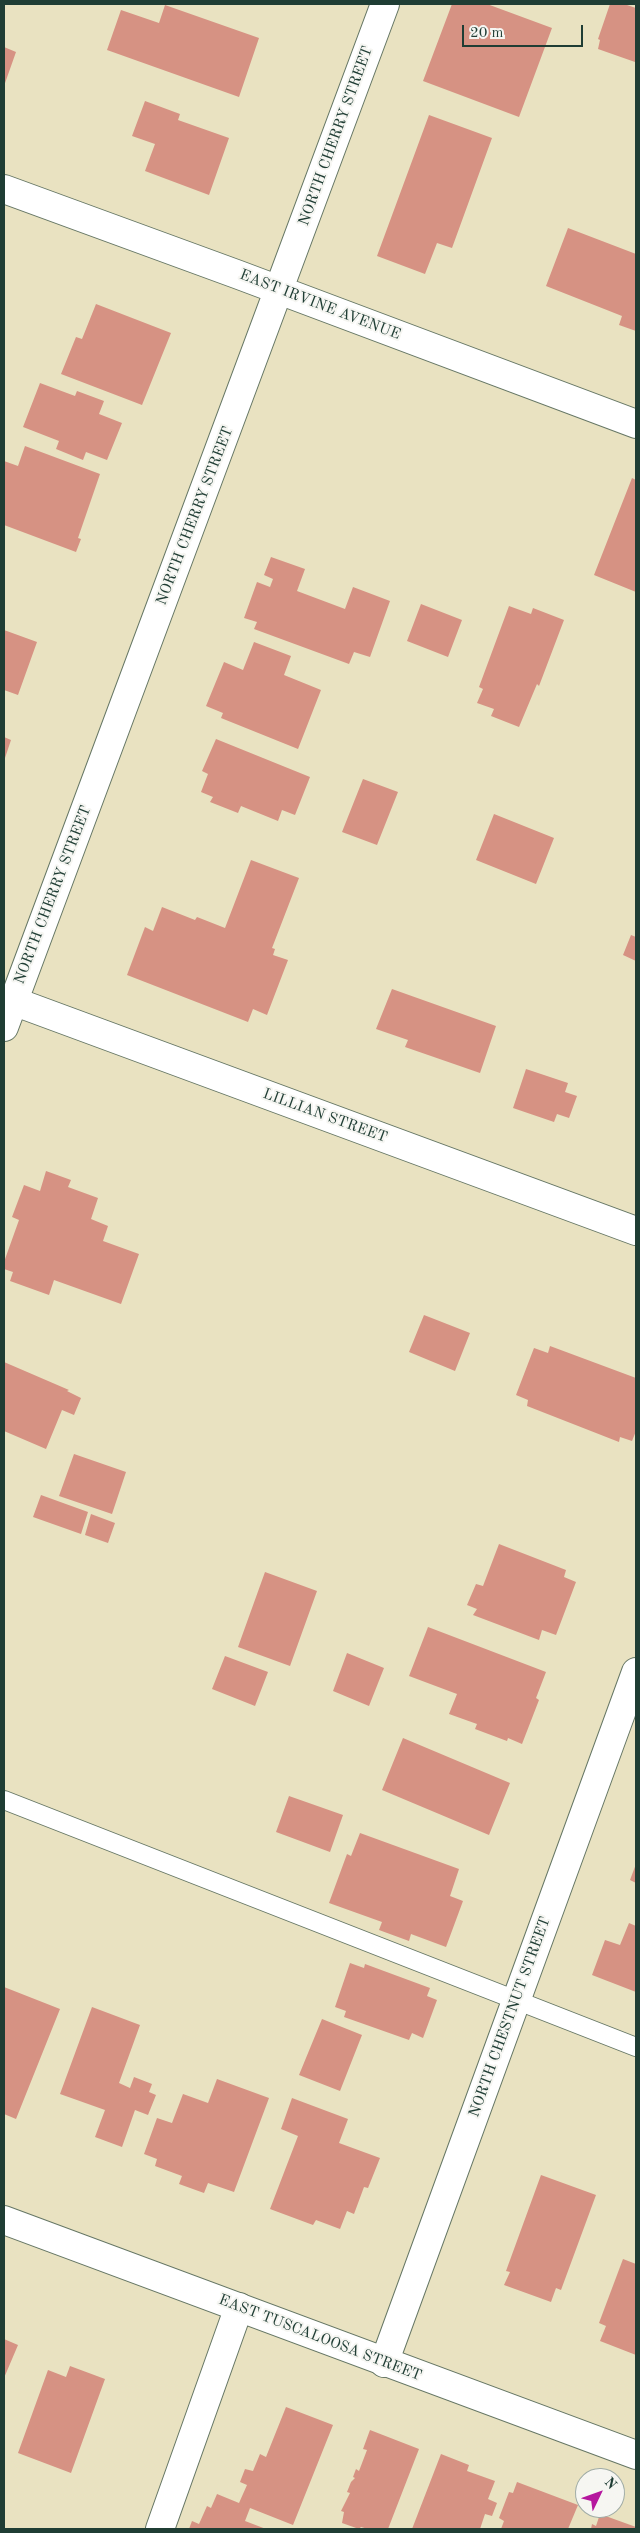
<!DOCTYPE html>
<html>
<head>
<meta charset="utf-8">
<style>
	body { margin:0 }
	#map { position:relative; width:640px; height:2533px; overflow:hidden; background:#e9e2c1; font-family:"Old Standard TT",serif }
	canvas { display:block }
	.frame { position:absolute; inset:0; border:5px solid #1f3d34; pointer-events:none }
	.north { position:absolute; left:575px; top:2468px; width:50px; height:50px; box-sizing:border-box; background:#f6f6f2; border:1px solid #a0aca6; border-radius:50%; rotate:48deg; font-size:14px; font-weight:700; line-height:20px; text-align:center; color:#1f3d34 }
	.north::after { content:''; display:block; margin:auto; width:18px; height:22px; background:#b5179e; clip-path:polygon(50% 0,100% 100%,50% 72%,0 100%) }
	.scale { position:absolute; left:462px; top:25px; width:121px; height:22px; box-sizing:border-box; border:2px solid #1f3d34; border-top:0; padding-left:6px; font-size:15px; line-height:18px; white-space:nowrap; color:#1f3d34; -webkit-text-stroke:4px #f6f6f2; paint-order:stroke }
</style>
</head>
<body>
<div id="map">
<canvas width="640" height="2533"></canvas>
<div class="frame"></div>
<div class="north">N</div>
<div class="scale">20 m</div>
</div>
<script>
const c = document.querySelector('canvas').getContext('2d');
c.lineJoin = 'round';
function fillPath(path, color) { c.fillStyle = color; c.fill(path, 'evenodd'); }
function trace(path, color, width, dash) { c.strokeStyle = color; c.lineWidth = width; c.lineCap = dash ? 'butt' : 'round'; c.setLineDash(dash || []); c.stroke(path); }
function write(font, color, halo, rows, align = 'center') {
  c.font = font + ' "Old Standard TT",serif'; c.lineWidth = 4; c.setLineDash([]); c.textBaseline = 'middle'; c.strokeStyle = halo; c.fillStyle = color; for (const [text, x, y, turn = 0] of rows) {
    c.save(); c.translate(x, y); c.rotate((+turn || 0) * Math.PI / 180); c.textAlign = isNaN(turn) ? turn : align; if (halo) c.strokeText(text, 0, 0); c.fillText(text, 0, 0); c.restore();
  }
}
const building = new Path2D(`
	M452,4H487L552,28L519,117L423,81Z
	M610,4H624L636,8L635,62L598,49L600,40L598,39Z
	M165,5L259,38L239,97L107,50L121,10L159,23Z
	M4,47L16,52L4,86Z
	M145,101L180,114L178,120L229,138L209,195L145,171L155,144L132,136Z
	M429,115L492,138L452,248L437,243L425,274L377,256Z
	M568,228L636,254V331L619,325L622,316L546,286Z
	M96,304L171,333L142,405L61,374L76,337L82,339Z
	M40,383L75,396L77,391L104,401L99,414L122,423L107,460L86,452L83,460L56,449L59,441L23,427Z
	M25,446L100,474L78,538L81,539L76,552L4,525V461L18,466Z
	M632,478L636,480V592L594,575Z
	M271,557L305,569L297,591L345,609L353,587L390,601L370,657L354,652L349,664L254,629L257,622L244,618L257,582L270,587L273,579L264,575Z
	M421,604L462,620L448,657L407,641Z
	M509,606L531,614L533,608L564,620L539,686L537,684L519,727L491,716L494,709L477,703L483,689L479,687Z
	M4,630L37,642L18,695L4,690Z
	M254,642L291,656L284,675L321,690L298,749L221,718L223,713L206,706L224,662L243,670Z
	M4,737L11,740L4,761Z
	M216,739L310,777L295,815L282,810L278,821L241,806L238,813L210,802L213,797L201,792L208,774L202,771Z
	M363,779L398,792L377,845L342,832Z
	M494,814L554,838L536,884L476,860Z
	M251,860L299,878L272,948L275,949L273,955L288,960L267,1015L253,1009L248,1022L127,975L145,927L153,931L162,907L195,920L197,917L225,928Z
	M631,935L636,937V961L623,955Z
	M392,989L496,1026L480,1073L405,1047L408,1040L376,1029Z
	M526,1069L568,1083L565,1092L577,1096L569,1118L557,1114L554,1122L513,1108Z
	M46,1171L71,1180L68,1187L98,1198L91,1219L108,1226L103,1241L139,1254L121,1304L54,1280L49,1295L10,1281L13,1272L4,1269V1262L19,1220L12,1217L24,1185L40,1191Z
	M424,1315L470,1333L455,1371L409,1352Z
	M550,1346L636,1378V1431L632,1441L620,1437L619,1442L527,1406L528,1400L516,1395L534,1348L548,1353Z
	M4,1362L69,1390L67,1391L81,1398L74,1415L62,1410L46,1449L4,1431Z
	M74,1454L126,1472L112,1514L59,1496Z
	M41,1495L88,1512L81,1534L33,1517Z
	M91,1514L115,1523L108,1543L85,1535Z
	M499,1544L566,1570L564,1577L576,1582L556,1635L542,1630L539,1640L473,1615L477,1609L467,1605L476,1584L483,1586Z
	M265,1572L317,1591L290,1666L238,1647Z
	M428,1627L546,1672L536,1698L539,1700L522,1744L508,1738L507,1741L475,1729L477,1724L449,1714L457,1694L409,1676Z
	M347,1653L384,1668L369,1706L333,1691Z
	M225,1656L268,1672L255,1706L212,1689Z
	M403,1738L510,1783L489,1835L382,1790Z
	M289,1796L343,1815L330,1852L276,1832Z
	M360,1833L459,1869L450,1896L463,1901L446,1947L411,1934L409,1941L379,1930L382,1922L329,1903L347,1854L351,1856Z
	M636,1864V1883L630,1880Z
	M629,1923L636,1926V1992L592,1975L605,1940L620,1945Z
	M350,1963L364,1968L365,1964L430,1988L427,1996L437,2000L423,2038L412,2033L409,2040L344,2017L346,2011L335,2007Z
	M4,1987L60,2009L16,2119L4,2114Z
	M92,2007L140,2025L119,2083L130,2088L134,2077L152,2084L149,2092L156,2095L148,2115L135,2110L122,2147L95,2137L105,2110L60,2094Z
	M322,2019L362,2035L340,2091L299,2075Z
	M217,2079L269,2098L234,2192L208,2183L204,2193L179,2184L182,2176L155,2166L157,2159L144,2154L157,2118L172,2123L183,2094L208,2103Z
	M292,2098L348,2119L339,2143L380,2158L368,2188L364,2187L354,2214L347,2211L340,2229L316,2220L313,2225L270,2209L298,2136L281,2129Z
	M541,2175L596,2195L561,2290L556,2288L551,2302L504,2285L510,2272L506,2271Z
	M623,2259L636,2264V2355L600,2341L606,2326L599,2323Z
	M4,2339L18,2345L4,2378Z
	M70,2366L105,2379L71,2473L18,2453L48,2370L66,2377Z
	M286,2407L333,2425L293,2525L250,2508L245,2521L266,2529H189L192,2521L199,2524L207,2506L211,2508L217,2494L239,2503L247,2485L240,2482L245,2469L253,2471L260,2454L266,2457Z
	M370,2430L419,2449L388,2529H368L361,2527L359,2529L342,2523L344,2512L341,2511L350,2493L347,2492L351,2482L355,2478L353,2477L356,2469L359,2471L367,2450L363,2449Z
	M441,2454L469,2465L467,2471L495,2481L488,2499L497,2503L492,2516L485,2514L480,2529H412Z
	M517,2482L578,2505L568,2529H501L504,2521L499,2518L509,2492L513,2493Z
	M600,2514L636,2527V2529H591L592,2524L596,2526Z`);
const lane = new Path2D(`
	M4,1800L636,2047`);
const street = new Path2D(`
	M4,189L239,275L636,424
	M13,1001L636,1231
	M4,1027L385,4
	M384,2363L636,1672
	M160,2529L239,2307`);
const secondary = new Path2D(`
	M4,2220L636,2455`);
const streetNames = [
	["NORTH CHERRY STREET",336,136,-70],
	["EAST IRVINE AVENUE",320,305,21],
	["NORTH CHERRY STREET",195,516,-69],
	["NORTH CHERRY STREET",53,895,-69],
	["LILLIAN STREET",325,1116,20],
	["NORTH CHESTNUT STREET",510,2017,-70],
	["EAST TUSCALOOSA STREET",320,2338,21]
];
fillPath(building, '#d69283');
trace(lane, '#667765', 20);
trace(street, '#667765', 30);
trace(secondary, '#667765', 30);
trace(lane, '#fff', 18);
trace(street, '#fff', 28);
trace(secondary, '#fff', 28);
write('15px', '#1f3d34', '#f6f6f2', streetNames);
</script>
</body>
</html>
